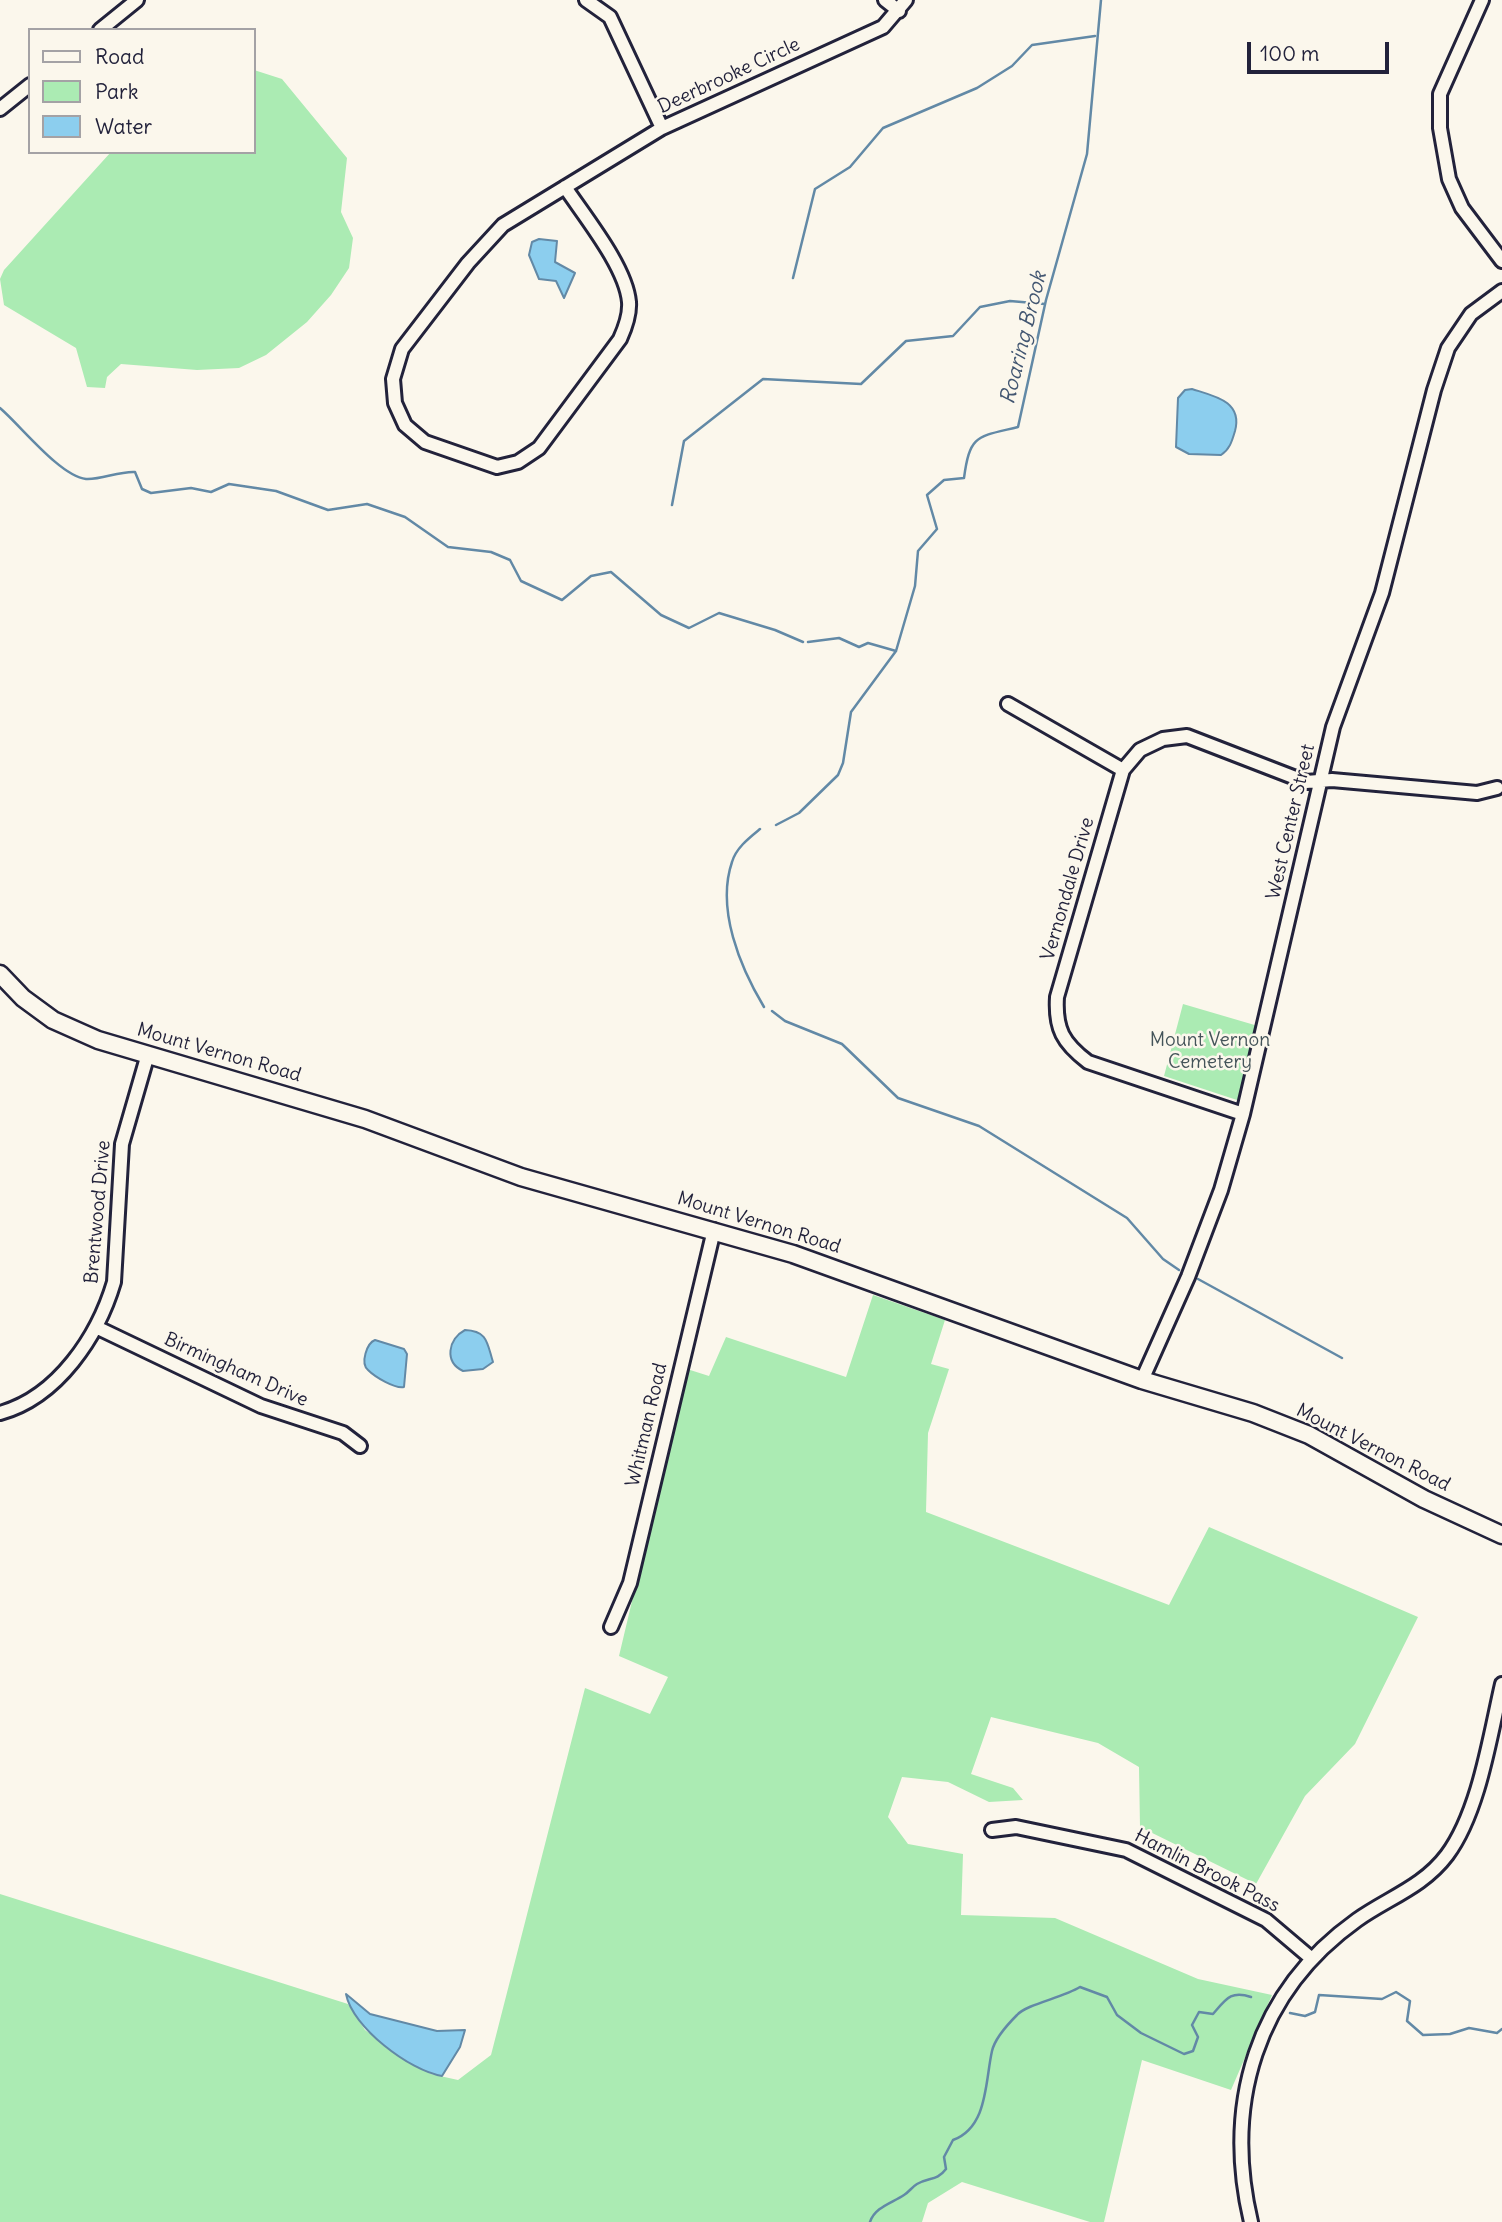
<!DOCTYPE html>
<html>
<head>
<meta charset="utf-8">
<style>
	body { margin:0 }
	#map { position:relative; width:1502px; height:2222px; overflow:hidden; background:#fbf7ec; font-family:Delius,sans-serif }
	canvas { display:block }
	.legend { position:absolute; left:28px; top:28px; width:228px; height:126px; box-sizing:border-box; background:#fbf7ec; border:2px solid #a4a2a5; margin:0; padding:9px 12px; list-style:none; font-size:21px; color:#22223b }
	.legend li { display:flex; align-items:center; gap:14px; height:35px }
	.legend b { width:35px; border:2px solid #a4a2a5 }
	.scale { position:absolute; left:1247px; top:42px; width:142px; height:32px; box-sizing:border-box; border:4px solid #22223b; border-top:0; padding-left:9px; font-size:21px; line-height:24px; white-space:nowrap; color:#22223b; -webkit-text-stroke:5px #fbf7ec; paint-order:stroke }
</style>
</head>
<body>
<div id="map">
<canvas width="1502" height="2222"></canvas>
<ul class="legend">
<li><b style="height:9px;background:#fbf7ec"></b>Road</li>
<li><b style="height:19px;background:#abebb3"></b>Park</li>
<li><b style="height:19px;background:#8cceee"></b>Water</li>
</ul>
<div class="scale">100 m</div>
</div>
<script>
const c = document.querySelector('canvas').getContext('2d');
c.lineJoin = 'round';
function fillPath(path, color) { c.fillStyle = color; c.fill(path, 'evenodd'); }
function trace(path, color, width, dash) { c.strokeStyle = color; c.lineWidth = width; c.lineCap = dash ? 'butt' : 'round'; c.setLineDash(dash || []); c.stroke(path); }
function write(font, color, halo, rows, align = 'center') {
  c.font = font + ' Delius,sans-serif'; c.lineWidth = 5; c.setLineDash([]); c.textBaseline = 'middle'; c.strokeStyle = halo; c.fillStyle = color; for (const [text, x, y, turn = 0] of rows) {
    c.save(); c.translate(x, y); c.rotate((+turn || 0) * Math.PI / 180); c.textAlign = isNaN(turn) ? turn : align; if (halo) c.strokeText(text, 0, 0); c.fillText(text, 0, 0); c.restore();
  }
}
const green = new Path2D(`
	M254,70L282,79L347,158L341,212L353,238L349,268L331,295L307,322L266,355L239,368L197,370L121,364L107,377L105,388L87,387L76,348L4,305L0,279L4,270L111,152H254Z
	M1183,1004L1258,1026L1240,1101L1164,1076Z
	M873,1295L945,1320L931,1364L949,1369L928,1433L926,1512L1169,1605L1209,1527L1418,1617L1355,1744L1305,1796L1256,1884L1140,1827L1139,1767L1098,1743L991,1717L971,1774L1013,1788L1023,1800L989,1802L948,1782L902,1777L888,1817L908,1844L963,1854L961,1915L1055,1918L1198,1979L1272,1995L1231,2090L1142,2060L1104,2222H1090L962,2182L928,2203L922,2222H0V1894L348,2004L365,2030L412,2063L431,2074L458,2080L491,2055L585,1688L650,1714L668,1677L619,1656L687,1369L709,1376L726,1337L846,1377Z`);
const water = new Path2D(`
	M539,239L557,241L555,262L575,273L564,298L556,281L539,279L529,255L532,242Z
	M1192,389C1214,396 1243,401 1235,431C1232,441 1230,449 1221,455L1189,454L1176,447L1178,398L1185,390Z
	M465,1330C488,1331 487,1343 493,1362L483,1369L463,1371C444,1362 448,1339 465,1330Z
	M375,1340L404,1349L407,1354L404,1387C395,1389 375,1377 368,1370C360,1363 367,1343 375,1340Z
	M346,1994L370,2014L437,2031L465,2030L460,2047L442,2076C410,2071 352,2027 346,1994Z`);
const stream = new Path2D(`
	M793,278L815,189L850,167L883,128L977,88L1012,66L1032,45L1095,36
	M0,408C21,426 60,476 86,479C101,480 119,471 135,472L142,489L151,493L191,488L211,492L229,484L276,491L328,510L367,504L405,517L448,547L491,552L510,560L521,581L562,600L591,576L611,572L661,615L689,628L719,613L775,630L803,642
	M672,505L684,441L763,379L861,384L906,341L953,336L980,307L1010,301L1045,304
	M808,642L839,638L859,647L868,643L896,651L915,586L918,551L937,529L927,495L944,480L964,478C970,434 977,437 1018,427L1046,300L1087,154L1101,0
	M776,825L799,813L838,775L843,763L851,712L896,651
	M760,829C749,838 736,848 732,862C716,909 740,967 764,1007
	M772,1011L785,1021L842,1044L898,1098L979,1126L1127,1218L1163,1259L1179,1270
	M1198,1279L1342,1358
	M1290,2013L1305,2016L1315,2012L1319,1995L1382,1999L1396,1992L1410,2001L1407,2021L1423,2035L1450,2034L1469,2028L1497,2033L1502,2029
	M870,2222C875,2207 892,2203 904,2195C909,2192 912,2187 917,2184C929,2177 937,2181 946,2169L944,2157L953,2140C988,2127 985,2082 992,2051C995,2038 1008,2024 1017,2015C1027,2004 1062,1998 1080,1987L1107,1997L1117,2015L1141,2033L1184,2054L1193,2051L1198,2037L1192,2025L1199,2012L1213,2014C1226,1999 1231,1990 1251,1997`);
const minor = new Path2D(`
	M586,0L610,17L662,128
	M885,0L899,11
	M1482,0L1440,94V128L1449,179L1462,208L1502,261
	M100,30L137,0
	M0,109L30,85
	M565,187C585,217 626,267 629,302C630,315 625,328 620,339L539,448L518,462L497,467L425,442L405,425L395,403L393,379L402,349L468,263L503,225L662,128L883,27L906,0
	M1008,704L1123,770
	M1243,1114L1088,1062C1063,1043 1055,1029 1057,997L1123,770L1140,750L1163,739L1187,736L1306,782L1332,780L1477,793L1497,788
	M96,1327L261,1406L343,1433L360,1446
	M1142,1380L1188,1277L1221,1190L1243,1114L1333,727L1382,593L1434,390L1448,348L1471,314L1502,291
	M0,1413C58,1397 98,1336 114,1282L122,1144L148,1054
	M611,1627L630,1583L714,1230
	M992,1830L1016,1827L1126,1850L1266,1920L1312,1959
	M1251,2222C1223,2104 1256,1992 1357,1920C1388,1898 1423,1887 1447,1855C1479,1812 1490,1736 1502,1684`);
const major = new Path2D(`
	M0,974L23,998L53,1020L98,1040L365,1119L521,1177L793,1254L1142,1380L1253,1413L1309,1435L1424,1499L1502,1535`);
const streetNames = [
	["Deerbrooke Circle",729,76,-25],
	["West Center Street",1291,822,-77],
	["Vernondale Drive",1068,889,-74],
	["Mount Vernon Road",219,1053,16],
	["Brentwood Drive",98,1212,-85],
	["Mount Vernon Road",759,1223,17],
	["Birmingham Drive",236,1370,24],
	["Whitman Road",647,1425,-77],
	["Mount Vernon Road",1373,1448,27],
	["Hamlin Brook Pass",1207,1871,27]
];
const parkNames = [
	["Mount Vernon",1210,1041],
	["Cemetery",1210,1063]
];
const waterNames = [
	["Roaring Brook",1024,338,-76]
];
fillPath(green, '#abebb3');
fillPath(water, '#8cceee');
trace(water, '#6289a6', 2);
trace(stream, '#6289a6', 2.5);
trace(minor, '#22223b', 18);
trace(major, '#22223b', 21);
trace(minor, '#fbf7ec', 12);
trace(major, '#fbf7ec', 16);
write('19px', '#22223b', '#fbf7ec', streetNames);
write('19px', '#445459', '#fbf7ec', parkNames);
write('italic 21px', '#425671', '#fbf7ec', waterNames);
</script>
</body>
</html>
